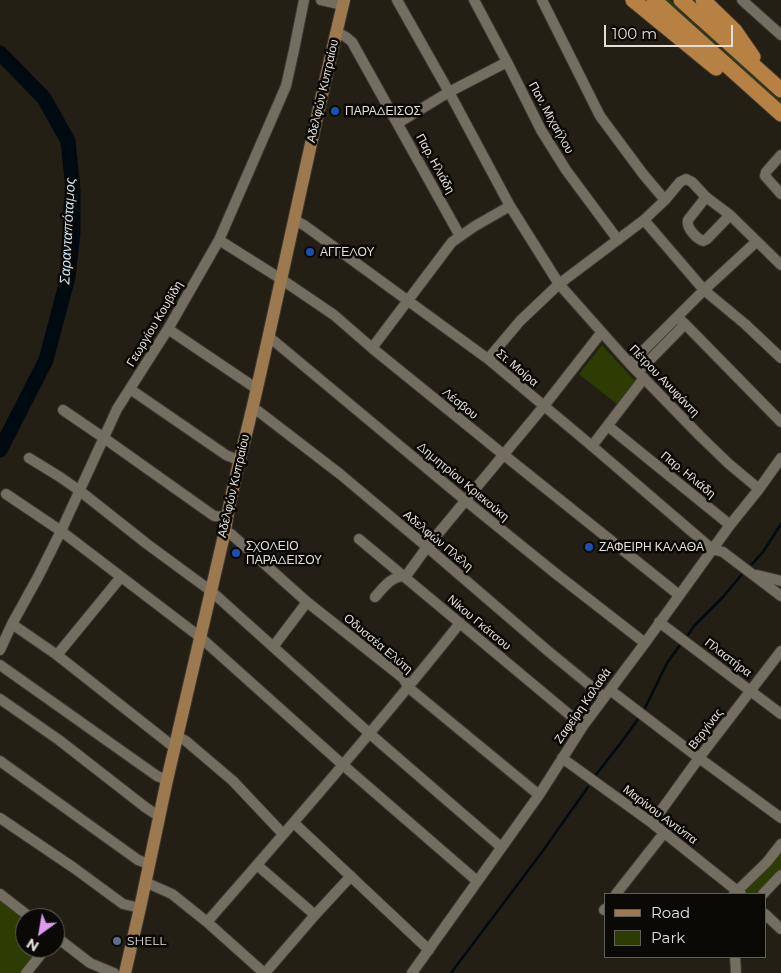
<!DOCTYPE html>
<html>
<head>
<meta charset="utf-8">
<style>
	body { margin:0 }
	#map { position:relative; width:781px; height:973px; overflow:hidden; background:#241f14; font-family:Montserrat,sans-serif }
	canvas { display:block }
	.legend { position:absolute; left:604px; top:893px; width:162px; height:65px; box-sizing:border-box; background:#0b0905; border:1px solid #615f59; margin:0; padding:6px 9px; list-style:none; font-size:15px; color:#e3dfd8 }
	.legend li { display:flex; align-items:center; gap:10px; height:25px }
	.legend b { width:25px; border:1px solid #615f59 }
	.north { position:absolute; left:15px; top:908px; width:50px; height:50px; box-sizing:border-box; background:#0b0905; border:1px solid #615f59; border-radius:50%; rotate:212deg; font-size:14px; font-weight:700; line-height:20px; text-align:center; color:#e3dfd8 }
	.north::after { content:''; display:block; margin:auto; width:18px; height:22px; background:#de98f2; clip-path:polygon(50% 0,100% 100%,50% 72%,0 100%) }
	.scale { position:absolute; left:604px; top:25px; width:129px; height:22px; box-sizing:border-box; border:2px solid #e3dfd8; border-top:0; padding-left:6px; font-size:15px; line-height:18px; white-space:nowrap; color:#e3dfd8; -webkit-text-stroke:4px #0b0905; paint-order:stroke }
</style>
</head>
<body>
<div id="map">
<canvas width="781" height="973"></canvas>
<ul class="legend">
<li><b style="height:6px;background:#9c794f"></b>Road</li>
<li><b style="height:14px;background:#2c3c02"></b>Park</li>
</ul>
<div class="north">N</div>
<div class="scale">100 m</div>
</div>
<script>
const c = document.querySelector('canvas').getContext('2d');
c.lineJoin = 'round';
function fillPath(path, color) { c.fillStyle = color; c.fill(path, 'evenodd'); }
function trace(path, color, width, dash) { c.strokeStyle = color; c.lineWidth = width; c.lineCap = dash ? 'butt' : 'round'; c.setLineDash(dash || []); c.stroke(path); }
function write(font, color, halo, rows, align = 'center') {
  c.font = font + ' Montserrat,sans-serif'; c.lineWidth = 5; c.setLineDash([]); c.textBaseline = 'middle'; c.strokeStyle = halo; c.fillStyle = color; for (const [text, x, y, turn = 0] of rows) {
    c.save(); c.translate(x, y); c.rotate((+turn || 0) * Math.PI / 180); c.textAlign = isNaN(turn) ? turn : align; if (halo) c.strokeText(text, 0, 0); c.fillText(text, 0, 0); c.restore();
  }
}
const green = new Path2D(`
	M665,0H670L781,100V104Z
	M602,345L637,383L618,405L579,374Z
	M781,851V871L762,894H748L740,888Z
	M0,900L25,919V948H41L21,973H0Z`);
const stream = new Path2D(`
	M752,564L763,552L781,524
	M688,635L694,626L723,597L743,573
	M645,708L667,663L680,645
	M595,776L626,736L638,719
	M451,973L542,852L588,787`);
const river = new Path2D(`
	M0,53L44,98L68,141L73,190V232L68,277L46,360L0,450`);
const minor = new Path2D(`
	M321,0L343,5
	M397,0L449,92L510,206L559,284L630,364L700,436L729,464L759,489
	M474,0L507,62L541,130L566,170L618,240
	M542,0L600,116L643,174L665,200
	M742,0L781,35
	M337,32L346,37L352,42L460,236
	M398,123L449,92L507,62
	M781,155L766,172L765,176L781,194
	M706,197L688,220C686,228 696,238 703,241L707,239L730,215
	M294,220L304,225L488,359L592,446L712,549L723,552L781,596
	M644,220L704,290L745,324L781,358
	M219,240L281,279L334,315L372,348L504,455L679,595
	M677,317L685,324L781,422
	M168,329L257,389
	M268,336L466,501L555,573L645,643
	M372,348L452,242L475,226L510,206
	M488,359L520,321L559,284L644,220L665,200L680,182L686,179L692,182L706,197L730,215L781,265
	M630,364L704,290L756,242
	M638,372L685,324
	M130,389L226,455L238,460
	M252,409L258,411L340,474L427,547L548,651L604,697
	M63,410L104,438L214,516L226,517
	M608,426L730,525
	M592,446L644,378
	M29,458L60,477L80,491L147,544L211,591L369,733L501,847
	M6,494L61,531L200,637L343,765L477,881
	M225,531L231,534L307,602L403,678L409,688L539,795
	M359,539L583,726
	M757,575L781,581
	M375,597C384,587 391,576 406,576L427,547L544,406L601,333
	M659,622L781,714
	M12,624L57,655L175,748
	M273,647L307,602
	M0,650L12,624L38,577L61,531L117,409L168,329L219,240L286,86L294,50L304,0
	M57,655L121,577
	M0,665L157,776L167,780
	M610,690L699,758L781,818
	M0,699L59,740L145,807L160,817
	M177,736L186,741L233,781L283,834
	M562,758L652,823L741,894
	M0,761L138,860L149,864
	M0,818L74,868L123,904L140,908
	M294,823L429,950
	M652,823L699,758L781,651
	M257,865L315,915
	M145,882L172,894L207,922L264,973
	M0,894L31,918
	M616,894L664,833
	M734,894L767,862L781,844
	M763,894L781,875
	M604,910L605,909
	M765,914L781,929
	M207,922C293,824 379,725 460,623
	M55,936L90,963L114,973
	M735,957L736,973
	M26,973L46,948
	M265,973L315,915L351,876
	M412,973L539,795L583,726L645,643L730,525L759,489L781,458`);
const major = new Path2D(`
	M125,973L140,908L167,780L225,531C229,501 237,472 244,442C253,408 260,374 268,339C293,226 317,113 344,0`);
const highway = new Path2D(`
	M633,0L716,68
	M654,0L781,114
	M681,0L781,90
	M703,0L735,31L753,57`);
const markers = [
	[335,111,5,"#1a4fb4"],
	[310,252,5,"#1a4fb4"],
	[589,547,5,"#1a4fb4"],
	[236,553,5,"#1a4fb4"],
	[117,941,5,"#5c6f8a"]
];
const streetNames = [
	["Αδελφών Κυπραίου",323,91,-77],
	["Παν. Μιχαήλου",551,118,61],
	["Παρ. Ηλιάδη",435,164,61],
	["Γεωργίου Κουβίδη",155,324,-59],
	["Στ. Μοίρα",517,368,40],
	["Πέτρου Ανυφάντη",664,381,46],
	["Λέσβου",460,404,39],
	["Παρ. Ηλιάδη",688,475,39],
	["Δημητρίου Κριεκούκη",463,482,40],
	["Αδελφών Κυπραίου",234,486,-77],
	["Αδελφών Πλέλη",438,541,40],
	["Νίκου Γκάτσου",479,623,40],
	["Οδυσσέα Ελύτη",378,644,40],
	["Πλαστήρα",728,658,37],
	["Ζαφείρη Καλαθά",583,706,-55],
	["Βεργίνας",706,729,-52],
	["Μαρίνου Αντύπα",660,815,37]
];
const poiNames = [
	["ΠΑΡΑΔΕΙΣΟΣ",345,111],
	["ΑΓΓΕΛΟΥ",320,252],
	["ΣΧΟΛΕΙΟ",246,546],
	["ΠΑΡΑΔΕΙΣΟΥ",246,560],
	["ΖΑΦΕΙΡΗ ΚΑΛΑΘΑ",599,547],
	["SHELL",127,941]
];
const waterNames = [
	["Σαρανταπόταμος",68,231,-87]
];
fillPath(green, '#2c3c02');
trace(stream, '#010a11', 2.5);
trace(river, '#010a11', 15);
trace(minor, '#3c3831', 12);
trace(major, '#3c3831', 14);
trace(highway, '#3c3831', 17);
trace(minor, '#746e61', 10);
trace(major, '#9c794f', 12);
trace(highway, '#b68143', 15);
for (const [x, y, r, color] of markers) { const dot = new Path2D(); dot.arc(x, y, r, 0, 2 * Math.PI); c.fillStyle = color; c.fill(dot); trace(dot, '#0b0905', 2); }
write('12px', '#e3dfd8', '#0b0905', streetNames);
write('12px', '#e3dfd8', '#0b0905', poiNames, 'left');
write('italic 14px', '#cce3f1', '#0b0905', waterNames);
</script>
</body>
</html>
